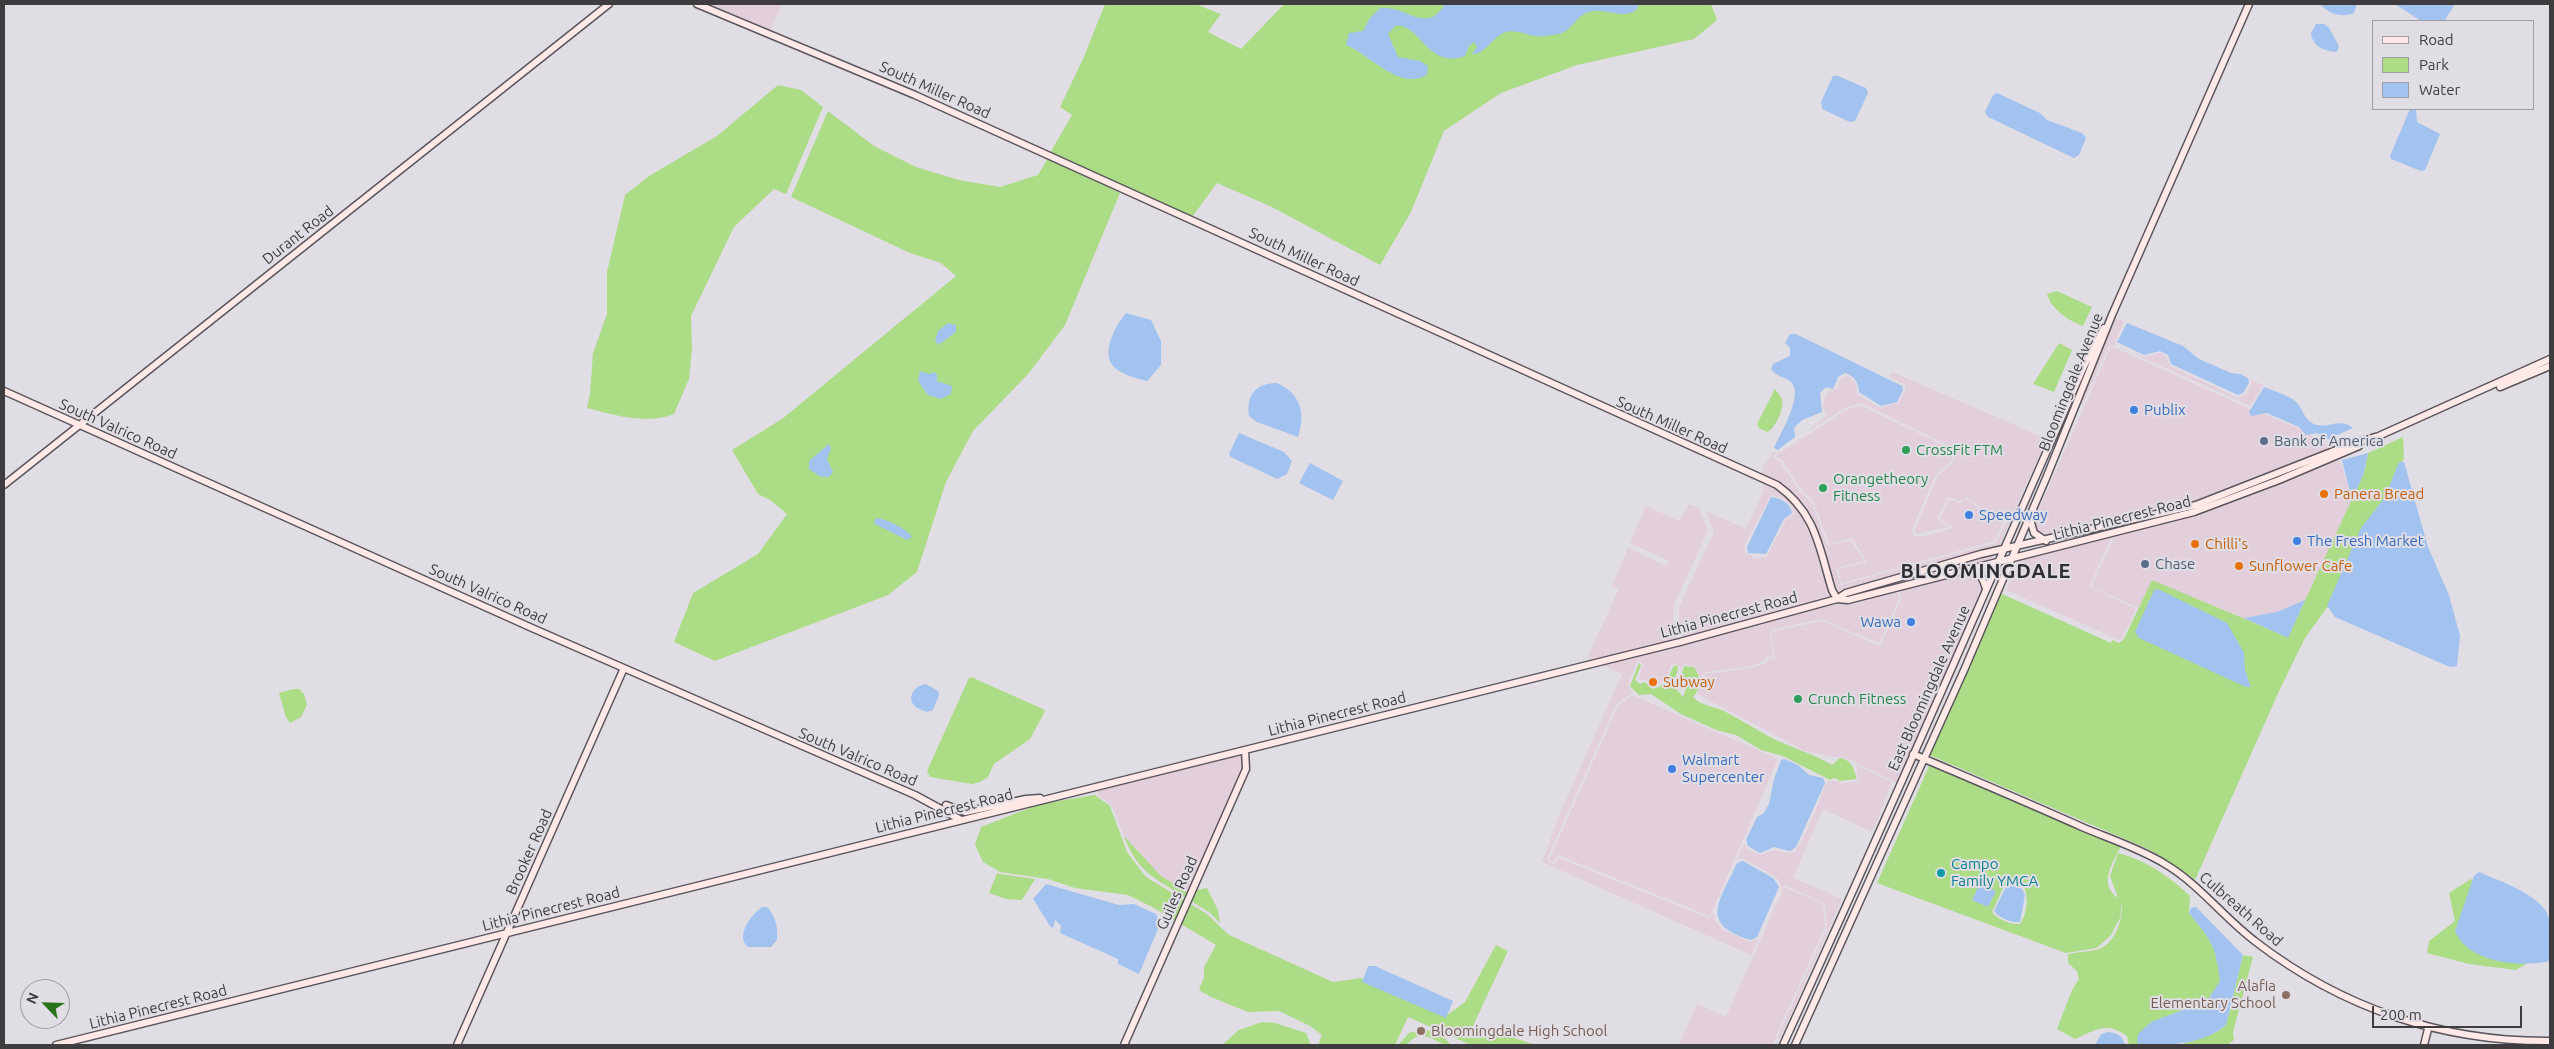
<!DOCTYPE html>
<html>
<head>
<meta charset="utf-8">
<style>
	body { margin:0 }
	#map { position:relative; width:2554px; height:1049px; overflow:hidden; background:#e1dde4; font-family:Ubuntu,sans-serif }
	canvas { display:block }
	.frame { position:absolute; inset:0; border:5px solid #3e3c3f; pointer-events:none }
	.legend { position:absolute; left:2372px; top:20px; width:162px; height:90px; box-sizing:border-box; background:#e1dde4; border:1px solid #a09da2; margin:0; padding:6px 9px; list-style:none; font-size:15px; color:#3e3c3f }
	.legend li { display:flex; align-items:center; gap:10px; height:25px }
	.legend b { width:25px; border:1px solid #a09da2 }
	.north { position:absolute; left:20px; top:979px; width:50px; height:50px; box-sizing:border-box; background:#e1dde4; border:1px solid #a09da2; border-radius:50%; rotate:294deg; font-size:14px; font-weight:700; line-height:20px; text-align:center; color:#3e3c3f }
	.north::after { content:''; display:block; margin:auto; width:18px; height:22px; background:#29741a; clip-path:polygon(50% 0,100% 100%,50% 72%,0 100%) }
	.scale { position:absolute; left:2372px; top:1006px; width:150px; height:22px; box-sizing:border-box; border:2px solid #3e3c3f; border-top:0; padding-left:6px; font-size:15px; line-height:18px; white-space:nowrap; color:#3e3c3f; -webkit-text-stroke:4px #e1dde4; paint-order:stroke }
</style>
</head>
<body>
<div id="map">
<canvas width="2554" height="1049"></canvas>
<div class="frame"></div>
<ul class="legend">
<li><b style="height:6px;background:#ffe9e7"></b>Road</li>
<li><b style="height:14px;background:#acdc86"></b>Park</li>
<li><b style="height:14px;background:#a2c2f0"></b>Water</li>
</ul>
<div class="north">N</div>
<div class="scale">200 m</div>
</div>
<script>
const c = document.querySelector('canvas').getContext('2d');
c.lineJoin = 'round';
function fillPath(path, color) { c.fillStyle = color; c.fill(path, 'evenodd'); }
function trace(path, color, width, dash) { c.strokeStyle = color; c.lineWidth = width; c.lineCap = dash ? 'butt' : 'round'; c.setLineDash(dash || []); c.stroke(path); }
function write(font, color, halo, rows, align = 'center') {
  c.font = font + ' Ubuntu,sans-serif'; c.lineWidth = 4; c.setLineDash([]); c.textBaseline = 'middle'; c.strokeStyle = halo; c.fillStyle = color; for (const [text, x, y, turn = 0] of rows) {
    c.save(); c.translate(x, y); c.rotate((+turn || 0) * Math.PI / 180); c.textAlign = isNaN(turn) ? turn : align; if (halo) c.strokeText(text, 0, 0); c.fillText(text, 0, 0); c.restore();
  }
}
const commercial = new Path2D(`
	M704,4H782L770,31Z
	M2114,317L2124,322L2115,341L2117,346L2109,345L2082,405L2079,404Z
	M2111,346L2248,408L2301,429L2324,443L2342,465L2352,500L2305,600L2277,612L2244,618L2152,581L2139,608L2091,587L2125,514L2045,535L2038,533L2034,528V520Z
	M2128,351L2144,357L2160,353L2166,356L2170,366L2238,398L2246,395L2251,384L2250,380L2263,385L2250,406Z
	M1892,372L2047,439L1998,548L1837,595L1813,518L1794,494L1762,474L1763,467L1774,451L1776,452L1773,457L1780,462L1799,490L1812,503L1827,545L1851,541L1864,561L1836,568L1841,585L1995,543L2007,521L1988,513L1966,497L1960,501L1948,497L1937,518L1949,527L1915,534V529L1938,475L1952,464L1957,450L1862,403L1847,407L1808,431L1827,415L1823,407L1824,400L1830,390L1838,389L1840,379L1846,375L1856,383L1857,394L1880,408L1898,403L1906,389L1904,384L1890,377Z
	M1862,406L1955,451L1950,463L1936,474L1912,529L1913,536H1926L1953,528L1940,518L1949,499L1961,504L1965,498L1987,515L2004,520L1994,541L1842,583L1838,569L1867,562L1852,538L1829,544L1814,502L1801,489L1782,460L1775,456L1848,409Z
	M1762,480L1790,498L1812,530L1832,597L1683,639L1679,620V607L1714,532L1706,511L1746,529L1764,490ZM1771,495L1783,498L1792,506L1794,514L1786,520L1767,556L1753,559L1752,556L1746,554L1744,546Z
	M1689,504L1699,508L1708,530L1674,605L1673,620L1677,641L1593,661L1589,659L1588,656L1619,589L1612,586L1628,548L1666,566L1669,561L1630,543L1646,506L1680,521Z
	M2112,536L2089,587L2136,609L2122,638L2119,640L2006,590L2019,559Z
	M1995,554L1993,559L1845,597L1922,574Z
	M1970,572L1977,574L1984,588L1898,783L1850,760L1805,751L1697,694L1706,674L1752,668L1766,663L1768,659L1775,658L1771,632L1822,621L1880,646L1901,600L1900,590Z
	M1897,592L1899,599L1879,643L1821,619L1770,630L1773,656L1766,657L1764,661L1751,666L1705,672L1701,678L1695,666L1685,664L1681,668L1676,663L1671,665L1667,676L1656,686H1653L1646,680L1638,679L1644,665L1640,661H1637L1628,685L1632,692L1616,705L1547,859L1555,865L1559,858L1709,918L1714,912L1715,920L1723,930L1750,942L1758,939L1751,955L1542,862L1559,816L1622,674L1601,664L1683,645L1835,602L1849,603Z
	M1632,695L1778,759L1710,916L1558,855L1555,862L1549,860L1618,706Z
	M1242,753L1243,768L1189,891L1186,892L1160,875L1124,836L1112,806L1098,794V789Z
	M1856,765L1892,782L1872,832L1823,809L1793,878L1842,899L1780,1039L1777,1038L1827,928L1825,904L1785,885L1781,888L1779,880L1774,876L1744,859H1737L1744,844L1749,850L1760,855L1775,850L1787,853L1795,852L1807,831L1827,781H1837L1840,784L1858,781Z
	M1784,887L1823,904L1825,927L1772,1045H1679L1697,1004L1726,1017Z`);
const green = new Path2D(`
	M1105,4H1195L1221,14L1208,32L1241,49L1284,4H1711L1717,20L1694,39L1577,65L1501,93L1444,131L1411,212L1380,265L1272,207L1217,183L1192,217L1050,153L1072,115L1060,107L1083,59Z
	M778,85L801,90L823,107L786,194L774,189L734,227L691,316L692,348L689,379L674,414C647,425 614,415 587,408L590,394L593,353L607,314V272L625,195L649,176L717,136Z
	M828,111L874,146L916,167L959,180L1000,187L1038,175L1048,158L1120,193L1065,325L1029,373L973,431L946,482L917,572L888,595L715,661L674,642L693,593L758,554L787,514L770,500L758,494L732,450L782,419L956,276L941,263L910,253L791,197Z
	M2057,291L2092,307L2083,326C2069,321 2051,309 2047,294Z
	M2059,343L2072,350L2054,392L2033,384Z
	M1775,389C1777,392 1781,396 1782,400C1784,409 1775,429 1767,432L1759,428L1757,424Z
	M2403,437L2404,458L2328,606L2305,638L2280,689L2195,880L2173,864L2146,848L1927,754L2000,593L2111,643L2112,640L2119,643L2124,639L2152,580L2288,637L2364,473L2368,453Z
	M1639,663L1641,665L1635,680L1640,684L1645,682L1652,689C1662,688 1670,676 1673,667L1677,665L1678,669L1673,685L1683,697L1687,686C1684,677 1679,675 1685,666L1694,667C1702,678 1702,687 1693,697C1701,706 1713,706 1724,711C1739,719 1754,728 1768,736C1789,747 1812,753 1832,765L1840,758C1853,761 1853,768 1857,779L1839,781L1838,779L1833,778L1830,780L1783,756L1761,750L1736,735L1716,730L1681,714L1651,694L1639,695L1630,686Z
	M971,677L1043,709L1045,711L1043,715L1030,739L994,764L988,777L980,782L972,784L930,777L927,771L969,678Z
	M293,689H299L304,694L307,705L301,717L290,723L286,717L279,693Z
	M1930,764L2121,846C2114,861 2097,884 2118,898L2110,876L2118,853C2146,860 2170,877 2190,896L2189,913L2211,940L2217,952L2220,982L2207,1001L2151,1022L2137,1042L2141,1045H2129L2127,1036C2106,1021 2096,1030 2075,1039L2057,1029L2072,990L2079,979L2077,971L2068,963V954C2077,952 2087,952 2096,950C2115,945 2123,920 2122,902L2120,918L2111,935L2097,948L2066,953L1877,883ZM2010,883L2024,887C2029,898 2027,914 2020,924C2010,925 1998,919 1992,912L2004,886Z
	M1095,795L1110,806L1127,852L1146,877L1207,914L1229,935L1333,982L1361,978L1446,1016L1465,1002L1496,945L1508,951L1472,1028L1505,1035L1536,1045H1471L1408,1017L1395,1045H1318L1322,1035L1310,1026L1279,1011L1248,1012L1211,997L1199,990L1204,977V967L1216,945L1154,908L1128,895L1075,888L1048,879L1000,872L983,862L975,845L981,827L1040,804Z
	M1124,836L1160,875L1186,892L1189,891L1186,898C1156,879 1137,872 1124,836Z
	M997,873L1000,874L1035,879L1022,900L1006,899L989,893Z
	M2471,879L2522,911L2545,952L2516,970L2469,964L2427,953L2429,941L2455,921L2449,893Z
	M1207,888L1218,910L1220,923L1209,912L1191,901L1196,890Z
	M2243,955L2253,957L2233,1032L2234,1040L2227,1045H2180L2219,1031L2226,1025Z
	M1262,1022L1275,1023L1306,1033L1311,1045H1222L1239,1030Z
	M1423,1029L1441,1034L1451,1045C1433,1045 1425,1024 1406,1045H1398L1409,1033Z`);
const water = new Path2D(`
	M1445,4H1639L1637,9C1624,21 1605,7 1589,12C1576,15 1572,31 1559,34C1552,35 1543,37 1536,36C1527,35 1515,29 1506,32C1492,37 1485,55 1472,54L1477,47L1474,42L1469,46L1465,56C1427,70 1421,23 1395,26L1388,34L1398,57L1420,61L1428,66L1427,75C1399,91 1371,55 1346,45L1349,33L1363,31L1370,18L1380,8C1405,4 1426,36 1445,4Z
	M2320,4H2357L2354,13C2341,18 2329,14 2320,4Z
	M2395,4H2455L2444,21H2421Z
	M2316,24H2324L2329,28L2339,46L2337,52C2324,51 2313,47 2311,33Z
	M1833,76H1838L1866,88L1868,93L1855,121L1850,122L1822,109L1821,102Z
	M1997,93L2040,113L2047,120L2082,133L2086,138L2079,155L2074,158L1988,117L1985,112L1993,95Z
	M2410,109H2416L2417,122L2440,134L2425,170L2421,171L2391,159L2390,156Z
	M1126,313L1151,320L1161,341V365L1147,381C1137,379 1121,374 1114,367C1100,353 1116,325 1126,313Z
	M948,323L956,325V332L938,345L935,340L938,331Z
	M2127,323L2183,346L2199,359L2231,373L2240,374L2248,378L2249,383L2243,393L2238,395L2171,364L2168,355L2160,351L2144,355L2117,342Z
	M1790,334H1796L1902,386L1903,390L1897,402L1881,406L1859,392C1858,381 1855,377 1845,373L1838,377L1833,389L1826,387L1820,393L1822,412L1802,420L1794,428L1795,437L1778,450L1774,448C1780,434 1804,395 1791,382C1784,376 1776,377 1771,369L1773,364L1790,356V348L1785,343Z
	M920,371L929,374L934,372L937,374V381L952,386L951,394L941,399L928,395L918,381Z
	M1277,383C1301,394 1306,414 1298,437L1257,422L1249,416C1246,395 1256,383 1277,383Z
	M2264,387C2273,391 2289,395 2296,402C2303,408 2303,418 2312,423C2326,431 2339,416 2353,428L2328,439L2317,433L2306,435L2299,427L2267,413L2251,416L2249,412Z
	M1239,433L1284,452L1292,461L1287,474L1277,479L1231,457L1229,454Z
	M829,444L831,448L827,459L833,472L829,477H821L809,469V461Z
	M2368,453L2364,473L2352,500L2342,460Z
	M2399,462H2404L2428,547L2449,595L2460,636L2457,666L2450,667L2335,617L2327,606L2361,528L2385,497Z
	M1310,463L1343,481L1333,500L1299,483Z
	M1771,497C1780,498 1791,503 1792,513L1784,519L1766,554L1748,553L1747,547Z
	M876,518C885,518 909,530 912,537L907,540L877,525L874,523Z
	M2158,589L2227,623L2244,653L2245,670L2251,687H2246L2139,638L2135,632L2154,590Z
	M2305,600L2288,638L2244,618L2277,612Z
	M926,684L938,691L939,695L933,710L927,712C924,711 919,709 916,707C905,698 915,685 926,684Z
	M1784,759L1798,765L1809,775L1823,778L1825,783L1796,847L1790,851L1774,847L1760,853L1748,846L1746,840L1757,817L1764,813L1769,804L1774,779L1781,760Z
	M1743,861L1773,878L1779,887L1757,937L1751,940C1697,924 1721,900 1737,863Z
	M2479,872C2499,881 2547,896 2550,922C2552,934 2550,948 2550,961C2521,968 2468,963 2455,931L2474,876Z
	M1980,883L1996,891L1988,907L1972,900Z
	M1046,884L1119,905L1134,904L1156,914L1160,924L1139,974L1118,964V959L1060,933L1061,926L1055,920L1053,928L1050,926L1033,899Z
	M2010,885L2022,889L2025,895L2020,922C2011,923 1999,918 1994,911L2006,887Z
	M762,907H767C776,916 778,928 777,940L771,947H748C735,936 751,915 762,907Z
	M2196,907L2243,955L2226,1025C2203,1045 2170,1045 2141,1045L2137,1042L2138,1034L2151,1022L2207,1001L2220,981C2215,943 2212,942 2189,913L2191,908Z
	M1368,966H1375L1453,1001L1446,1018L1362,982Z
	M2108,1032C2118,1033 2122,1035 2125,1045H2095L2101,1034Z`);
const secondary = new Path2D(`
	M697,4L915,95L1777,485C1816,513 1819,547 1832,590L1837,599
	M2500,387L2550,366
	M4,391L532,628L915,795L961,820
	M2372,439L2550,359
	M4,485L609,4
	M2030,519L2034,533L2046,541
	M1968,569C1980,572 1983,578 1986,589
	M1837,599L1848,600L2194,512L2279,480L2359,446
	M1913,754C1969,778 2026,802 2082,827C2110,839 2139,848 2165,864C2199,884 2224,918 2256,942C2342,1008 2442,1042 2550,1041
	M946,805L965,812L1026,799L1040,798
	M56,1045L1680,642L1837,599L1846,593L1981,554L2196,505L2349,445L2375,437
	M457,1045L624,668
	M1124,1045L1246,769L1245,750
	M1783,1045C1886,820 1985,593 2084,366L2104,328
	M1795,1045L1965,668L2047,476L2112,315L2249,4
	M2424,1045L2428,1029`);
const markers = [
	[2134,410,5,"#3f7fe0"],
	[2264,441,5,"#5c6f8a"],
	[1906,450,5,"#2e9e5b"],
	[1823,488,5,"#2e9e5b"],
	[2324,494,5,"#e8710a"],
	[1969,515,5,"#3f7fe0"],
	[2297,541,5,"#3f7fe0"],
	[2195,544,5,"#e8710a"],
	[2145,564,5,"#5c6f8a"],
	[2239,566,5,"#e8710a"],
	[1911,622,5,"#3f7fe0"],
	[1653,682,5,"#e8710a"],
	[1798,699,5,"#2e9e5b"],
	[1672,769,5,"#3f7fe0"],
	[1941,873,5,"#0f9aa8"],
	[2286,995,5,"#8d6e63"],
	[1421,1031,5,"#8d6e63"]
];
const streetNames = [
	["South Miller Road",935,90,24],
	["Durant Road",298,235,-38],
	["South Miller Road",1304,257,25],
	["Bloomingdale Avenue",2071,382,-68],
	["South Miller Road",1672,425,24],
	["South Valrico Road",118,429,24],
	["Lithia Pinecrest Road",2122,518,-14],
	["South Valrico Road",488,594,24],
	["Lithia Pinecrest Road",1729,615,-15],
	["East Bloomingdale Avenue",1929,688,-66],
	["Lithia Pinecrest Road",1337,714,-14],
	["South Valrico Road",858,757,23],
	["Lithia Pinecrest Road",944,811,-14],
	["Brooker Road",529,852,-66],
	["Guiles Road",1177,893,-66],
	["Lithia Pinecrest Road",551,909,-14],
	["Culbreath Road",2241,909,41],
	["Lithia Pinecrest Road",158,1007,-14]
];
const shopNames = [
	["Publix",2144,410],
	["Speedway",1979,515],
	["The Fresh Market",2307,541],
	["Wawa",1901,622,"right"],
	["Walmart",1682,760],
	["Supercenter",1682,777]
];
const serviceNames = [
	["Bank of America",2274,441],
	["Chase",2155,564]
];
const leisureNames = [
	["CrossFit FTM",1916,450],
	["Orangetheory",1833,479],
	["Fitness",1833,496],
	["Crunch Fitness",1808,699]
];
const foodNames = [
	["Panera Bread",2334,494],
	["Chilli's",2205,544],
	["Sunflower Cafe",2249,566],
	["Subway",1663,682]
];
const cultureNames = [
	["Campo",1951,864],
	["Family YMCA",1951,881]
];
const educationNames = [
	["Alafia",2276,986],
	["Elementary School",2276,1003],
	["Bloomingdale High School",1431,1031,"left"]
];
const districtNames = [
	["BLOOMINGDALE",1986,571]
];
fillPath(commercial, '#e3cedc');
fillPath(green, '#acdc86');
fillPath(water, '#a2c2f0');
trace(secondary, '#59555c', 9);
trace(secondary, '#ffe9e7', 6);
for (const [x, y, r, color] of markers) { const dot = new Path2D(); dot.arc(x, y, r, 0, 2 * Math.PI); c.fillStyle = color; c.fill(dot); trace(dot, '#e1dde4', 2); }
write('15px', '#3e3c3f', '#e1dde4', streetNames);
write('15px', '#366cbe', '#e1dde4', shopNames, 'left');
write('15px', '#4e5e75', '#e1dde4', serviceNames, 'left');
write('15px', '#27864d', '#e1dde4', leisureNames, 'left');
write('15px', '#c56008', '#e1dde4', foodNames, 'left');
write('15px', '#0d838f', '#e1dde4', cultureNames, 'left');
write('15px', '#785e54', '#e1dde4', educationNames, 'right');
c.letterSpacing = '1px';
write('bold 20px', '#302d32', '#e1dde4', districtNames);
c.letterSpacing = '0px';
</script>
</body>
</html>
